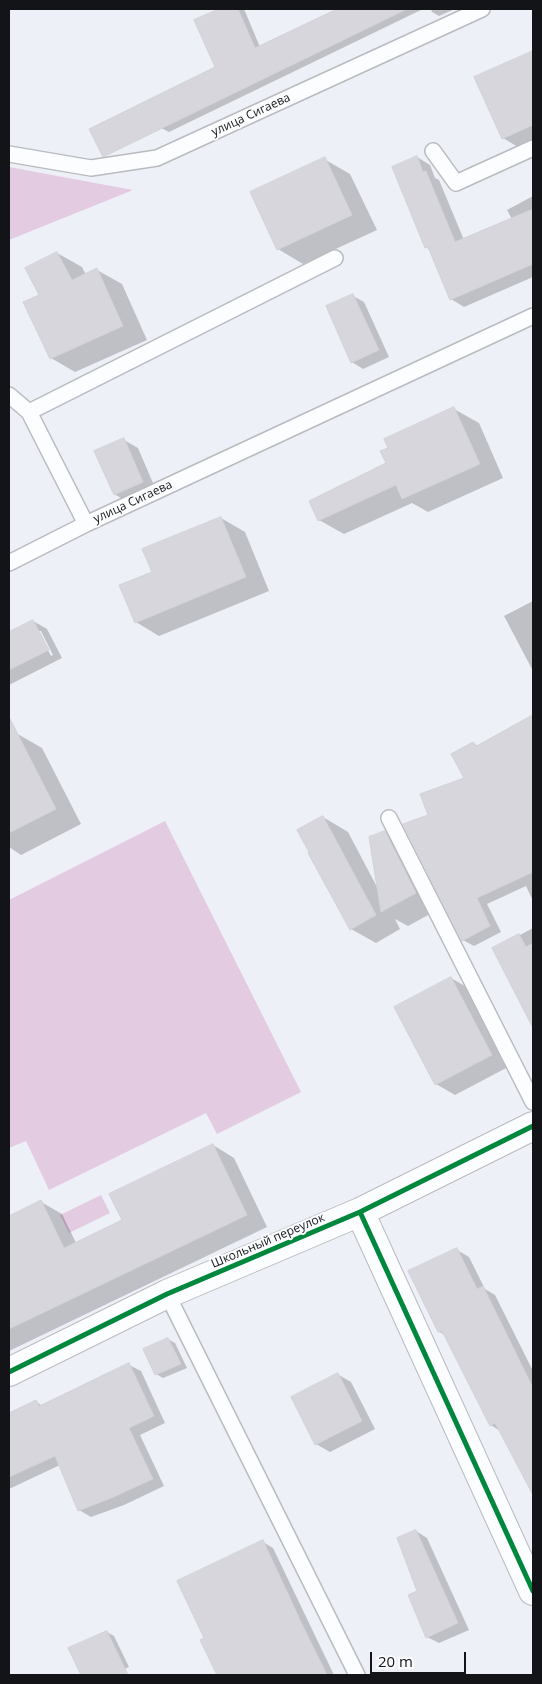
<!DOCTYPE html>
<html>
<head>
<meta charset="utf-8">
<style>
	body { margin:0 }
	#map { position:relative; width:542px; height:1684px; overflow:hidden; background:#eef0f8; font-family:"Open Sans",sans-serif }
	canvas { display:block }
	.frame { position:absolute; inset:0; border:10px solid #131418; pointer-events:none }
	.scale { position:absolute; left:370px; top:1652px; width:96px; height:22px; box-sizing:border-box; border:2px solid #131418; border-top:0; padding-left:6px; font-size:15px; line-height:18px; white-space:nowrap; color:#131418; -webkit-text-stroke:4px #fbfcfe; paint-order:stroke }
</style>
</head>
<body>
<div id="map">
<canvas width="542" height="1684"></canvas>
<div class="frame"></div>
<div class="scale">20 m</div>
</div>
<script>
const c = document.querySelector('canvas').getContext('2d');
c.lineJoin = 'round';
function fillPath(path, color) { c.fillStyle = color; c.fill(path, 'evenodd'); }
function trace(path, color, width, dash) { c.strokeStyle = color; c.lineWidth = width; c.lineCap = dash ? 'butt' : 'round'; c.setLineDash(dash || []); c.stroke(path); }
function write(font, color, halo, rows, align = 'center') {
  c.font = font + ' "Open Sans",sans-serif'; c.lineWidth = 4; c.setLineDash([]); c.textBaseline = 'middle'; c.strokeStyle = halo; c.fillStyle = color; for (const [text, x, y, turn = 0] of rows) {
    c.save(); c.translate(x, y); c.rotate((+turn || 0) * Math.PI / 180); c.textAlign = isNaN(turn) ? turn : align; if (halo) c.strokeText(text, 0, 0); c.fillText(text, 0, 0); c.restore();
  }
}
const green = new Path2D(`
	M9,167L133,190L9,240Z
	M165,821L301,1092L217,1134L206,1113L49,1190L26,1141L9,1148V900Z
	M101,1195L110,1213L69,1233L60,1215Z`);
const shadow = new Path2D(`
	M223,9H244L260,47L338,9H423L169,132L161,128L216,68L195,21Z
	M431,9H455L439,16L432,12Z
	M533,53V151L528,153L503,138L476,77Z
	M417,157L430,165L435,178L439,180L464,240L512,219L507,210L533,196V277L464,307L451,299L430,250L426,247Z
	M324,159L350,174L377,230L303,264L278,249Z
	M57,253L82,267L86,275L97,270L122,284L147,340L75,372L51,358L40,296Z
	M353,296L364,302L389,357L363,369L352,362Z
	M454,409L479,423L503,478L428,512L412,503L344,534L319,520Z
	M124,440L138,448L156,490L128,502L114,494Z
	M221,518L245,532L269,591L159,636L136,622L154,573Z
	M533,601V671L504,616Z
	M33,621L47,629L62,658L9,685V634ZM38,631H41L53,655L51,656Z
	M16,733L42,748L81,824L21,855L9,847V737Z
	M521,735L533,757V901L526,886L487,904L501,932L474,946L463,940L429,816L466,779L473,743L478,746Z
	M323,817L348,832L377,887L385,832L411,847L441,908L408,926L395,919L400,929L376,943L351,929Z
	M533,928V1016L526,1011L494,949Z
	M451,978L470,989L510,1066L455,1095L436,1084Z
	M213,1145L234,1158L267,1227L9,1351V1263L36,1250L41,1202L62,1214L76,1243L123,1221Z
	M457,1250L469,1257L485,1289L495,1295L533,1371V1493L500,1431L491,1425L446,1335L439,1332Z
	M168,1339L175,1343L187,1368L163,1378L156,1374Z
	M129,1365L141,1371L165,1423L140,1435L164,1486L124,1505L91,1517L79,1510L60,1465L9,1489V1433L14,1431L9,1420V1415L36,1402L43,1406Z
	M337,1374L351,1382L375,1429L330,1452L316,1444Z
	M416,1531L427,1538L469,1630L439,1643L427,1637L419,1591Z
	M263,1542L273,1548L334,1675H218L201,1640L205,1638Z
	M107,1632L114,1636L129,1667L110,1675H82L70,1649Z`);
const building = new Path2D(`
	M219,9H238L255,48L337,9H407L103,157L89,129L215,67L194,20Z
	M533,51V125L502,139L474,77Z
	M417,156L423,172L426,171L455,242L533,209V264L450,300L428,247L425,248L392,167Z
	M325,157L352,215L277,250L250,192Z
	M57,252L72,280L97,268L123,326L50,359L23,302L39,295L25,268Z
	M353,294L379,350L351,363L326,306Z
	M454,407L480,464L402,499L396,485L318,521L309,501L386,463L380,451L388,448L384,439Z
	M124,438L143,482L114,495L94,451Z
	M221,517L246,577L135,623L119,585L152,572L142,549Z
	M33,620L49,650L9,670V632Z
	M533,715V872L477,898L490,926L462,941L403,824L428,815L420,794L464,778L451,754L473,742L476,746Z
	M9,717L56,809L9,833Z
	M323,816L376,915L350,930L308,853L309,852L297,830Z
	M385,831L416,893L381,912L369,837Z
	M519,934L526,947L533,943V1028L492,948Z
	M451,977L492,1055L435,1085L394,1007Z
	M213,1144L247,1215L9,1329V1216L41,1200L64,1248L122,1220L109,1194Z
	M457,1248L477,1289L483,1286L533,1388V1495L495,1423L490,1426L442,1331L438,1332L408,1271Z
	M168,1338L181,1364L155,1375L143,1349Z
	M129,1363L154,1416L129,1428L153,1479L111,1498L78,1511L55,1456L9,1477V1413L36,1400L39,1406Z
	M338,1373L362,1421L315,1445L291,1397Z
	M416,1530L458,1623L426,1638L408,1595L417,1591L397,1538Z
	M263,1540L301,1622L327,1675H217L200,1640L204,1638L177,1581Z
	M107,1631L128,1675H81L68,1648Z`);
const lane = new Path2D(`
	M433,151L456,183L533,148
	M9,154L91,168L157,158L482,9
	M9,395L29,412L86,524
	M29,412L335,258
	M9,563L86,524L533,316
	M389,818L533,1102
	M167,1294L357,1675`);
const street = new Path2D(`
	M360,1212L533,1591
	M9,1372L167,1294L360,1212L533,1126`);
const cycleway = new Path2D(`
	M360,1212L533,1591
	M9,1372L167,1294L360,1212L533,1126`);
const streetNames = [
	["улица Сигаева",251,115,-25],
	["улица Сигаева",133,502,-25],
	["Школьный переулок",268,1241,-23]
];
fillPath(green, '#e3cbe1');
fillPath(shadow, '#0003');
fillPath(building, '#d6d6dc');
trace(building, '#d1d1d8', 1);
trace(lane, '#b9bbc1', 18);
trace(street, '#b9bbc1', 30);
trace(lane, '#fcfdfe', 15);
trace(street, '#fcfdfe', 28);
trace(cycleway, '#00873e', 5);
write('12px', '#131418', '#fbfcfe', streetNames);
</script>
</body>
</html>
